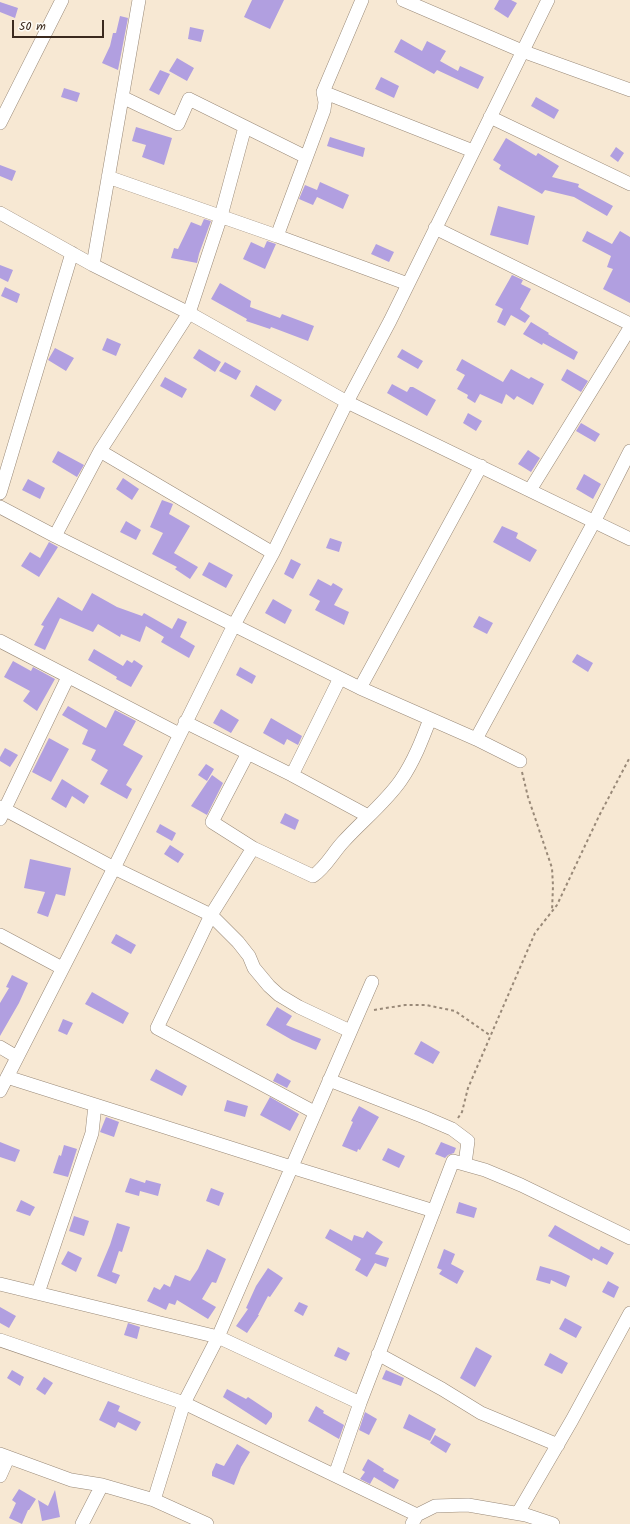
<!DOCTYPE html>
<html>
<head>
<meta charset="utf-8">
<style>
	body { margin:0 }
	#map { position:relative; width:630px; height:1524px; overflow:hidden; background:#f7e8d3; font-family:Kalam,sans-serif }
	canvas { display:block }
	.scale { position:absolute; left:12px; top:20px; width:92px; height:18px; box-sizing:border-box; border:2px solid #3b2a1e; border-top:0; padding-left:5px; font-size:12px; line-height:14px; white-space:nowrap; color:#3b2a1e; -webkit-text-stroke:3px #fdfcf7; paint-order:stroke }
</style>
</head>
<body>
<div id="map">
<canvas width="630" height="1524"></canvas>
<div class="scale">50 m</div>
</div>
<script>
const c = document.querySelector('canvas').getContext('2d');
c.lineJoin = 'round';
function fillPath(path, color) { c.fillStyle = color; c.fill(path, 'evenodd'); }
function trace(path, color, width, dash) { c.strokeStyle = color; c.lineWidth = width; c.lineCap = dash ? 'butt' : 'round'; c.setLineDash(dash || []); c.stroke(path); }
const building = new Path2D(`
	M252,0H284L270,29L244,17Z
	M499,0H511L517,3L508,18L494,9Z
	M0,2L18,8L15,18L0,12Z
	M120,16L128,18L118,70L102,63L110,46L113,33H116Z
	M190,27L204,30L201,42L188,39Z
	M401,39L422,51L427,41L446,51L440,61L458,71L460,66L484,77L478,89L437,70L434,74L394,52Z
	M177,58L194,68L187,81L169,71Z
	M160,70L170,74L159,95L149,90Z
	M381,77L399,86L394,98L375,89Z
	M64,88L80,93L77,102L61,97Z
	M536,97L559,110L554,119L531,106Z
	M136,127L172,138L164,165L142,157L146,145L132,141Z
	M330,137L365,148L363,157L327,146Z
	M506,138L536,156L538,153L559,166L552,177L579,184L578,187L613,206L607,216L574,197L545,190L542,194L499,169L501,165L493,160Z
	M616,147L624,153L618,162L610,156Z
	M0,165L16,171L12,181L0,176Z
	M320,182L349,195L343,209L317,197L313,205L299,199L305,185L317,190Z
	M498,206L535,216L528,245L490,235Z
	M204,219L211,221L199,254L197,263L171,258L174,248L178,249L191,222L201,226Z
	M587,231L612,244L620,231L630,237V303L603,289L613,269L607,267L611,256L582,241Z
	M267,241L276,244L265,269L243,259L251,242L264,248Z
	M376,244L394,252L389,262L371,254Z
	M0,265L13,270L8,282L0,278Z
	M512,275L523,280L521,284L531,289L520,309L530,316L525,323L511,315L505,326L497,322L503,309L495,305Z
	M220,283L251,301L250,307L280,318L282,314L314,326L308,341L271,327L270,329L246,321L247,319L211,299Z
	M5,287L20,294L17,303L1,296Z
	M531,322L549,333L548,334L578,352L574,360L543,343L542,345L523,334Z
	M107,338L121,344L116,356L102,350Z
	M55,348L74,358L66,371L48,360Z
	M199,349L221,362L215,372L193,358Z
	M402,349L423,361L418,369L397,357Z
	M462,359L503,382L511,369L529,379L531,377L544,384L533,405L517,396L514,400L506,394L502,404L480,394L475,403L467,398L468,395L457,389L465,375L456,370Z
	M225,362L241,371L236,380L219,371Z
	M567,369L588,381L581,392L561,380Z
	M165,377L187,389L182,398L160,386Z
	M392,384L407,392L410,387H413L436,400L427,416L387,393Z
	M256,385L282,400L275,411L250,396Z
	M468,413L482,421L476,431L463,423Z
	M581,423L600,434L595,442L576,431Z
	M528,450L540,458L531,472L518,464Z
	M58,451L84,465L77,477L52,462Z
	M584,474L601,484L593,499L576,489Z
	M123,478L139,489L132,500L116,489Z
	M28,479L45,488L40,499L22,490Z
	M162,500L173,504L169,514L190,526L174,553L198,567L190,579L175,569L177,567L152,554L163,533L150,527Z
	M126,521L141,530L136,540L120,532Z
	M502,526L518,533L516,538L537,550L530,562L493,542Z
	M330,538L342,542L339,552L326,548Z
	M49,542L58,547L39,577L21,566L30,552L40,558Z
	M291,559L301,564L293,579L284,574Z
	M209,562L233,575L226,588L202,575Z
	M318,579L331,586L333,583L343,589L334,605L349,612L344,625L315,610L320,601L309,595Z
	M92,593L117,607L142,616L144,613L172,629L178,618L187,622L180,637L195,646L189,658L161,642L164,637L146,626L140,642L121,634L120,637L98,624L93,632L60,618L45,650L34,645L44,626L41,625L58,597L82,611Z
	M273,599L292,610L285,624L265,613Z
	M479,616L493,623L487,634L473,627Z
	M94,649L123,666L127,660L132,663L134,660L143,666L131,687L116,679L117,677L88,660Z
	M577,654L593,663L588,672L572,662Z
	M13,661L31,671L33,667L55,679L37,711L23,701L30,691L4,677Z
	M240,667L256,676L252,684L236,675Z
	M68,706L106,728L115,710L136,721L123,745L143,756L126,785L132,789L127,799L100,784L108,770L91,760L96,750L82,744L88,730L62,715Z
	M221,709L239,720L231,733L213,723Z
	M271,718L302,736L298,745L287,739L284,745L263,733Z
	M49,738L69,749L51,782L32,772Z
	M5,748L18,755L10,767L0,761V757Z
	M206,764L214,769L207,781L198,775Z
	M212,775L223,783L207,815L191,806Z
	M62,779L89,796L84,804L72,796L66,808L51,799Z
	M285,813L299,820L295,830L280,823Z
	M160,824L176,833L172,841L156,832Z
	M170,845L184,854L178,863L164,854Z
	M30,859L71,868L65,896L56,894L48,917L37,913L45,892L24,888Z
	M116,934L136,945L131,954L111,943Z
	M12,975L28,983L19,1003L0,1036V1003L9,988L6,987Z
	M92,992L129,1013L123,1024L85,1004Z
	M277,1007L292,1016L286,1025L321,1039L316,1050L292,1040L266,1025Z
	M63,1019L73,1023L67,1035L58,1031Z
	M421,1041L440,1052L433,1064L414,1054Z
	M156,1069L187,1086L182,1096L150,1080Z
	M277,1073L291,1081L287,1088L273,1081Z
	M270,1097L299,1114L290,1131L260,1115Z
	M227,1100L248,1106L245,1117L224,1111Z
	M359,1106L379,1117L360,1150L358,1149L357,1152L342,1146L353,1122L351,1121Z
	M106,1117L119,1122L114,1137L100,1132Z
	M0,1142L20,1150L15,1162L0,1157Z
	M441,1142L456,1148L454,1153L448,1155L445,1158L435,1154Z
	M64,1145L77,1149L68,1177L53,1173L59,1155L61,1156Z
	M388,1148L405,1156L399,1168L382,1160Z
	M130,1178L145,1183L146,1180L161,1184L158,1196L140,1191L139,1196L125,1192Z
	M211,1188L224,1193L219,1206L206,1201Z
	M21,1200L35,1207L30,1216L16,1211Z
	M459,1202L477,1208L474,1218L456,1213Z
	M74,1216L89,1221L84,1236L69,1231Z
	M117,1223L130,1227L122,1252L119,1251L112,1272L120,1275L116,1284L97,1276L110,1245Z
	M555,1225L599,1250L601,1246L614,1253L607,1265L593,1258L592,1261L548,1236Z
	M330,1229L352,1241L354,1235L363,1238L367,1231L383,1242L375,1254L389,1258L386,1267L375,1263L367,1277L355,1270L361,1259L325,1238Z
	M207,1249L226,1259L216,1283L212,1282L202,1299L216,1307L208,1319L177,1300L175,1305L169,1303L166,1310L147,1301L154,1287L160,1290L164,1284L170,1287L175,1275L190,1281L198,1269Z
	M444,1249L455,1254L451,1264L464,1271L457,1284L439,1274L442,1270L437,1268Z
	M68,1251L82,1258L76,1272L61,1264Z
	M540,1266L561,1272L570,1276L566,1287L551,1280L550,1284L536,1280Z
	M268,1268L283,1278L270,1297L268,1296L258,1315H259L247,1333L236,1326L248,1309L246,1308L256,1286Z
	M608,1281L619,1287L614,1298L602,1292Z
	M299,1302L308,1306L303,1316L294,1311Z
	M0,1307L16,1316L9,1328L0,1323Z
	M565,1318L582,1327L576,1338L559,1329Z
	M128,1323L140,1327L137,1339L124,1335Z
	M338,1347L350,1353L346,1361L334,1356Z
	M476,1347L492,1356L475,1387L460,1378Z
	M550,1353L568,1363L562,1374L544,1365Z
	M12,1370L24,1377L20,1386L7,1378Z
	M386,1370L404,1378L401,1386L382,1379Z
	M44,1377L53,1383L45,1395L36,1389Z
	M227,1389L246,1399L248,1397L272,1413V1417L266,1425L223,1397Z
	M108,1401L120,1406L118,1411L141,1422L136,1431L118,1422L115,1428L99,1420Z
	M316,1406L324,1411L323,1413L344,1425L339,1439L308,1421Z
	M365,1412L377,1419L369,1435L359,1430Z
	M409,1414L436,1429L430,1441L403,1428Z
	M435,1435L451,1444L446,1453L430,1443Z
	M237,1444L250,1452L241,1467L234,1485L212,1476V1472L216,1463L224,1466Z
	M368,1459L384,1469L383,1471L399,1480L394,1489L374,1477L370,1484L360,1479L365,1472L362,1470Z
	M19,1489L36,1499L29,1510H28L22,1524L9,1518L16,1503L12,1500Z
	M55,1490L60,1517L42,1521L38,1500L48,1506Z`);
const path = new Path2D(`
	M522,772L528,797L552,868L553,886L552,911
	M374,1010L405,1005H426L455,1011L491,1036
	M458,1118L462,1112L468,1088L535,933L557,905L599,816L630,757`);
const minor = new Path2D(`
	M362,0L323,92L473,151
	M403,0L522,51L630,90
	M323,92L325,102L324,110L277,236L408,284
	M122,97L178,124L189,99L306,157
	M490,117L630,184
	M0,123L62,0
	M108,177L277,236
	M0,213L93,265L189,313L347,402L630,539
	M435,228L630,324
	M93,265L139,0
	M100,451L273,553
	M530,490L630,328
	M0,493L72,253
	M0,507L55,536L360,688L476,739L520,761
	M55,536L100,451L189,313L221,216L245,127
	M0,641L179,734
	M340,678L292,775L368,816
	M360,688L481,466
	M185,722L292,775
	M476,739L594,522L630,451
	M248,753L212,822L253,848
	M0,807L114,868L211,915L238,942L249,956L254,968L269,986L279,995L299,1007L350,1031
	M0,819L68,677
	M0,935L62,968
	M0,1047L17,1057
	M7,1077L291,1167L434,1211
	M329,1080L424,1117L452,1129L468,1141L465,1164
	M0,1091L114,868L234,625L273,553L347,402L390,321L548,0
	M314,1112L157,1028L211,915L253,848L313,876C326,867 332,854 343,842C361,822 386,802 401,780C414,761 422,740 430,719
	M0,1284L218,1337L360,1403
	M38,1293L92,1133L95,1105
	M0,1340L184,1403L417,1515
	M378,1354L442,1389L481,1413L558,1445
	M0,1454L71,1480L102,1485L154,1500L207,1524
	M335,1475L360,1403L453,1161L485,1170L521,1185L630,1238
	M0,1476L8,1458
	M154,1500L184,1403L218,1337L372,982
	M518,1513L572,1420L630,1313
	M82,1524L102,1485
	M412,1524L417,1515L435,1506L468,1505L526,1515L553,1524`);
fillPath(building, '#b19fe0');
trace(minor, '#998978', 14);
trace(path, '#998978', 2, [3, 3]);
trace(minor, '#fff', 13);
</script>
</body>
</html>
